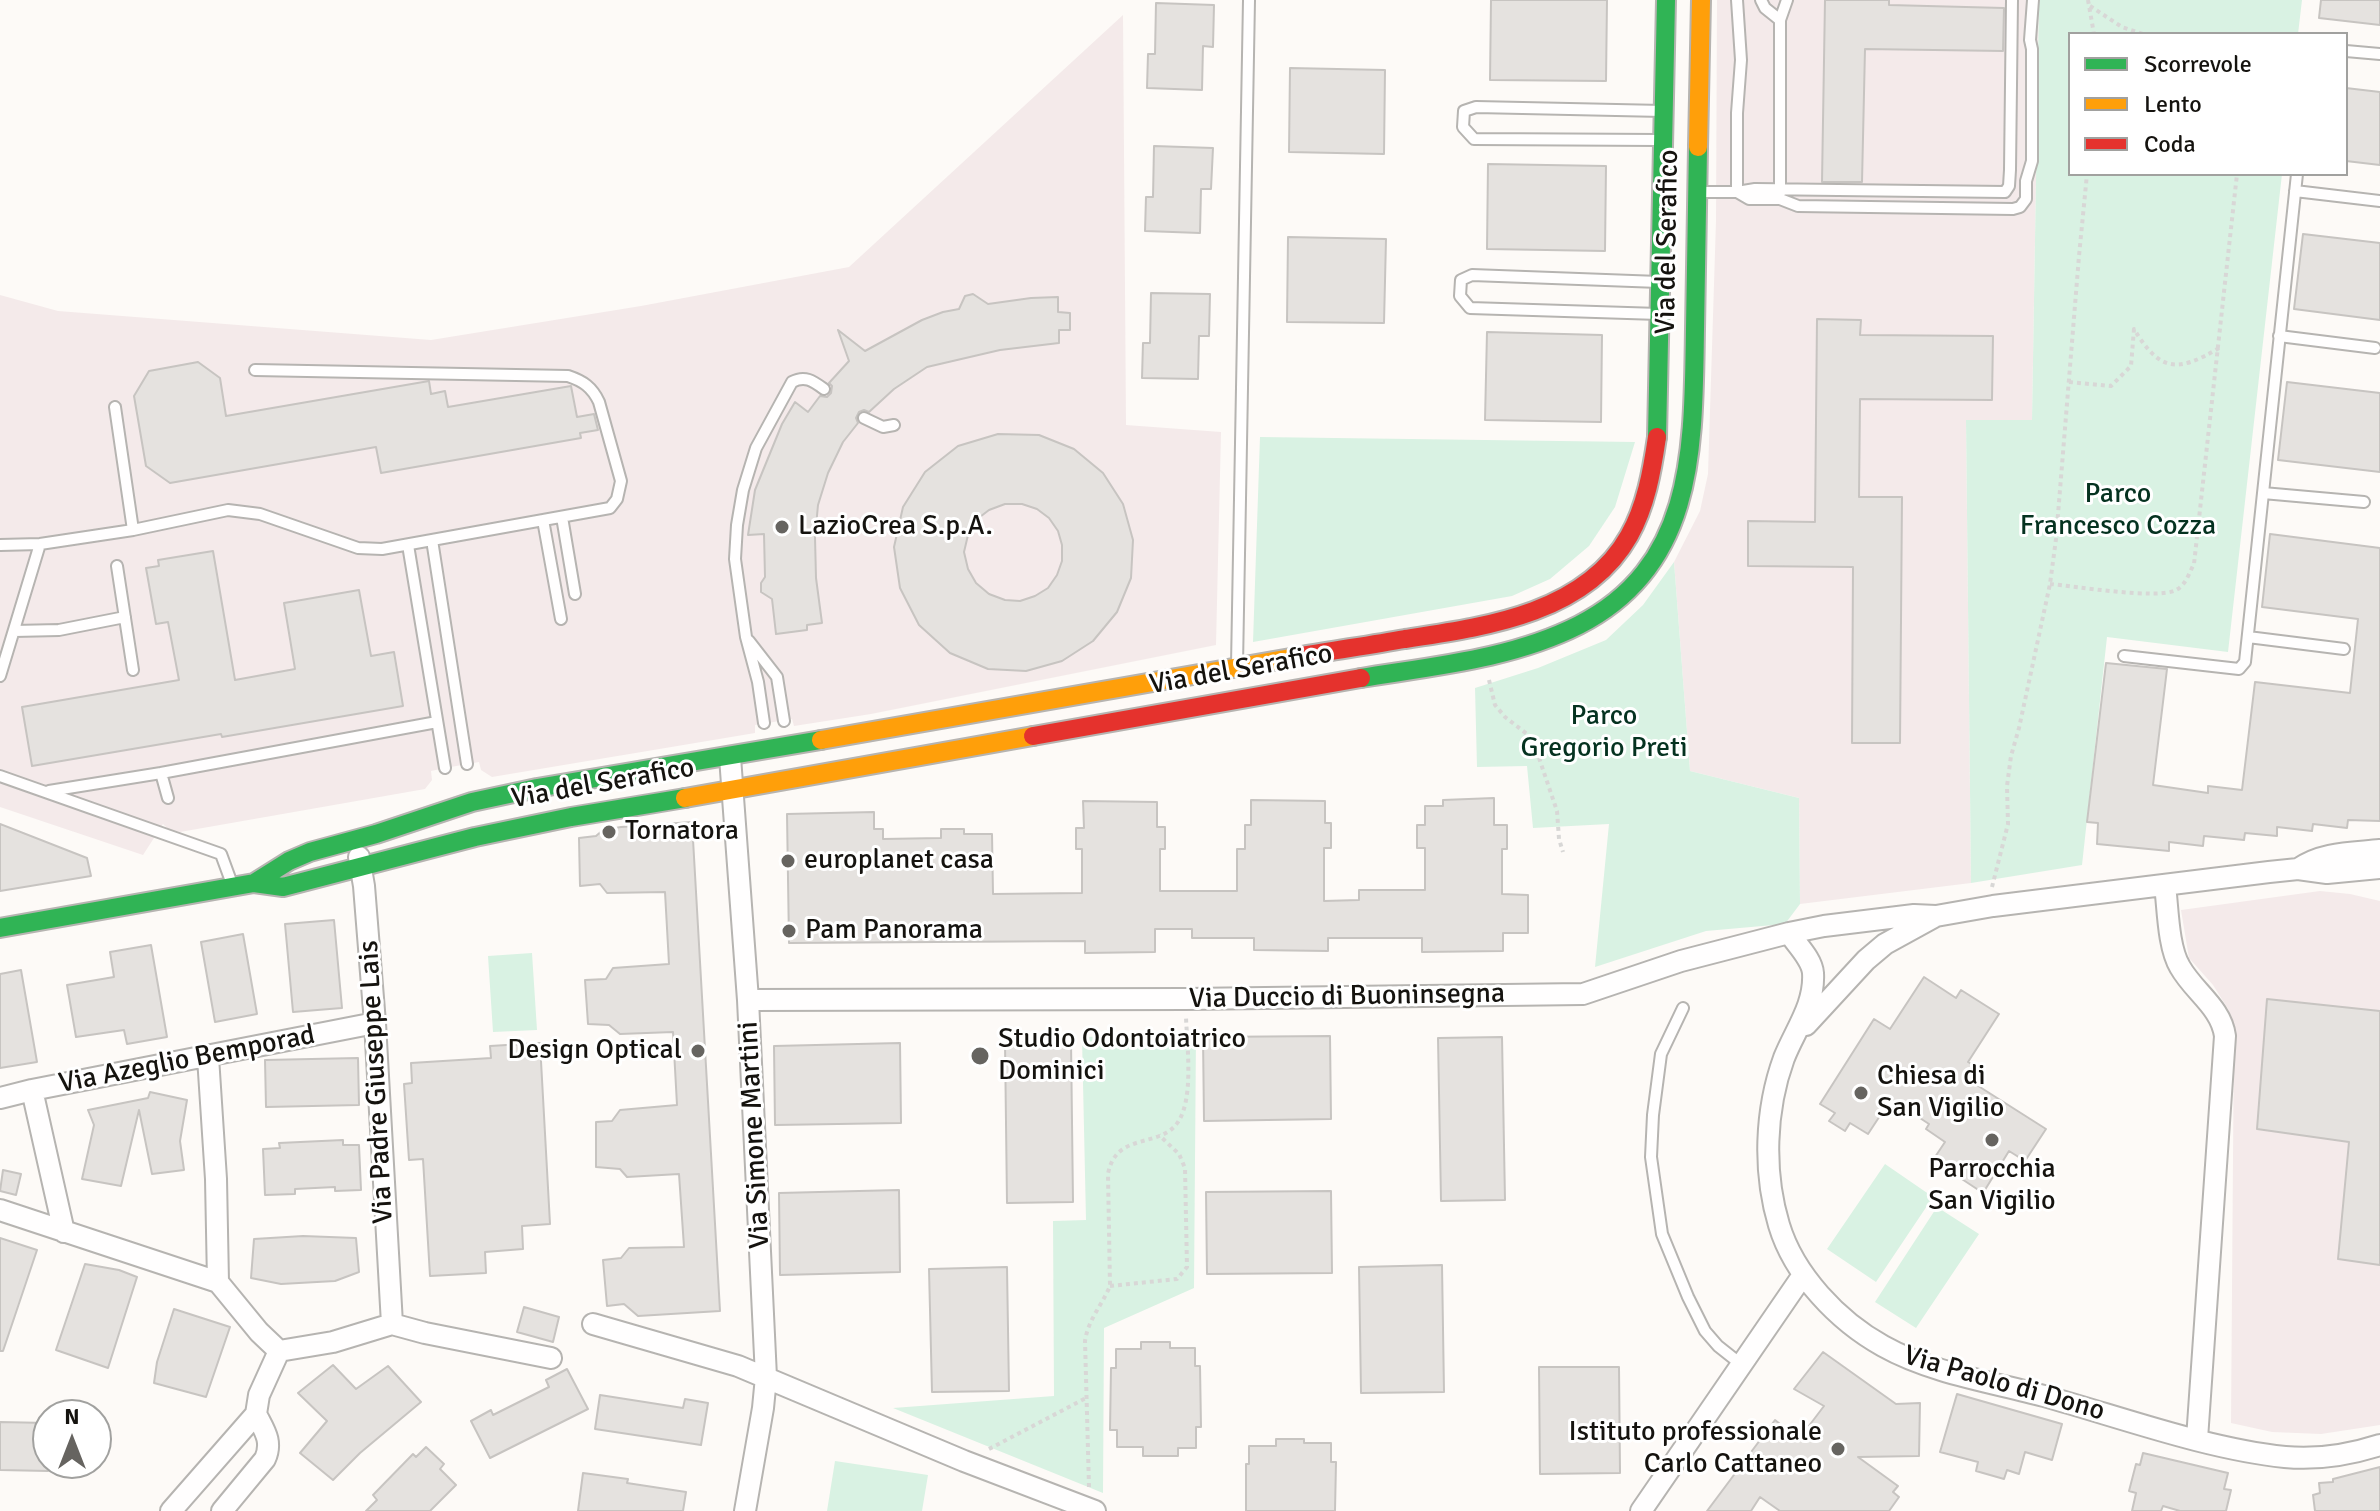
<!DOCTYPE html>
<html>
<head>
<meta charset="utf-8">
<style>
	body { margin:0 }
	#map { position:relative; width:2380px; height:1511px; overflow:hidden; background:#fdfaf7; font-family:Signika,sans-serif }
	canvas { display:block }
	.legend { position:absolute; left:2068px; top:32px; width:280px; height:144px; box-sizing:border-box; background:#fff; border:2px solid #a1a19f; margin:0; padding:10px 14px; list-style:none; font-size:24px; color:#15130f }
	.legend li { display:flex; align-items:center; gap:16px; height:40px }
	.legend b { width:40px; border:2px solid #a1a19f }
	.north { position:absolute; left:32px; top:1399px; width:80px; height:80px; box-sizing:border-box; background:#fff; border:2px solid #a1a19f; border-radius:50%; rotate:0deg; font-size:22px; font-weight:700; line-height:32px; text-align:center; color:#15130f }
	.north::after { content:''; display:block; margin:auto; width:28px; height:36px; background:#666460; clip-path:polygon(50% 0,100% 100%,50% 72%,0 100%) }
</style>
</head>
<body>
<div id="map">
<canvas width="2380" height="1511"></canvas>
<ul class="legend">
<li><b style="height:10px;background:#30b455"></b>Scorrevole</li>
<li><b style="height:10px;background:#ff9f0a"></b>Lento</li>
<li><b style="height:10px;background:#e5322d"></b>Coda</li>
</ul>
<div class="north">N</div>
</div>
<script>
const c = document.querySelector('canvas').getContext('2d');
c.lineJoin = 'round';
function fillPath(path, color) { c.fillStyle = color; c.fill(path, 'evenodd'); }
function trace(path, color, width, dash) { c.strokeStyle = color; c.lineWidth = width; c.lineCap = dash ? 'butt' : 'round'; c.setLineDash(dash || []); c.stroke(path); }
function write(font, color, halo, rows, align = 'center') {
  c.font = font + ' Signika,sans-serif'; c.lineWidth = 6; c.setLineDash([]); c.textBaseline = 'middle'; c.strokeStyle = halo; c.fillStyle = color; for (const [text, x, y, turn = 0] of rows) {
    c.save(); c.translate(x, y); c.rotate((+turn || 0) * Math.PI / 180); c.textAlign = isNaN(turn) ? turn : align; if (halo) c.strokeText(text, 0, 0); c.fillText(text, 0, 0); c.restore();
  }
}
const commercial = new Path2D(`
	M1717,0H2039L2032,420L1966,421L1971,883L1800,904L1799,798L1690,771L1674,562L1700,511L1708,474L1716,221Z
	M1123,15L1126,425L1221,432L1216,645L871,714L794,726L792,719L755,725V733L492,777L481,770L479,762L445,768L431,771L432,780L425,789L180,832L169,830L163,824L143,855L0,807V295L58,311L431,340L641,306L849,267Z
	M2320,891L2350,894L2380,901V1425L2321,1434L2272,1432L2231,1423L2234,1025L2228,1009L2213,985L2189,958L2181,910Z`);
const green = new Path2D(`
	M2039,0H2302L2298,34H2070V174H2282L2228,652L2107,637L2082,865L1971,883L1966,420H2032Z
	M1260,437L1635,442L1615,507L1589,546L1550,579L1512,596L1253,642Z
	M1674,562L1690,771L1799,798L1800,904L1785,924L1706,931L1595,967L1609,824L1533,828L1527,766L1477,767L1475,688L1538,668L1606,640L1643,605Z
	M532,953L537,1030L493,1032L488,956Z
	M1196,1034L1194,1288L1104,1328L1103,1493L893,1408L1054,1396L1053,1221L1086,1220L1082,1037Z
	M1885,1164L1933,1197L1876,1282L1827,1249Z
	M1937,1207L1979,1234L1916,1328L1875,1302Z
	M835,1461L928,1475L922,1511H827Z`);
const building = new Path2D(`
	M1491,0H1607L1606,81L1490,80Z
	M1825,0H1889V5L2004,8L2003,51L1865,49L1862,182H1822Z
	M2321,0H2380V25L2319,18Z
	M1156,3L1214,5L1213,47L1203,46L1202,90L1147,88L1148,54H1155Z
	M1290,68L1385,70L1384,154L1289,152Z
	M2346,88L2380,92V165L2346,161Z
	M1154,146L1213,148L1211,189H1201L1200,233L1145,231L1146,197H1153Z
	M1488,164L1606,166L1605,251L1487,249Z
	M2303,234L2380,243V320L2294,309Z
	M1288,237L1386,239L1384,323L1287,322Z
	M1151,293L1210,294L1209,336H1199L1198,379L1142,378L1143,343H1150Z
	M973,294L988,304L1031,298L1058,297V312L1070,313V330H1059V343L1000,350L927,367L894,389L869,412L864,410L859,412L856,418L858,423L843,442L828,473L818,505L815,537L816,578L822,623L807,625V630L776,634L772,599L761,592V583L765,577L764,534L748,535L755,490L782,424L795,402L808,412L820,396L827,397L831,393L832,386L829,383L849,361L838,330L865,351L922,320L943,312L959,309L965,296Z
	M1817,319L1861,320L1860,335L1993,336L1992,400L1860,399L1859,497H1902L1900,743H1852L1853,567L1748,566V521L1815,522Z
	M1487,332L1602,335L1601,422L1485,420Z
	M198,362L220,378L226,416L429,381L431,394L445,391L448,407L571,386L577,417L594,414L598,430L580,433L581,438L381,473L376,447L170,483L146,466L134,396L149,371Z
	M2287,382L2380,393V472L2278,460Z
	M998,434L1039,435L1074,449L1103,473L1123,504L1133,540L1131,578L1117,612L1093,641L1062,661L1026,671L988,669L950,653L919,625L900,588L894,547L903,507L925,472L958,446ZM1005,504H1022L1037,509L1049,518L1058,531L1062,545V561L1057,575L1048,588L1035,596L1020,601L1005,600L989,594L976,583L968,569L964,552L968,535L976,520L989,510Z
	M2270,534L2380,548V821L2348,820L2347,828L2313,824L2312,831L2277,827V836L2245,833L2244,840L2204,836L2203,846L2169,842V851L2097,844L2098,823L2087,822L2106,663L2167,669L2153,785L2208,793V786L2242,790L2255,682L2350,693L2358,619L2262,607Z
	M213,551L235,680L295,669L284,603L359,590L371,656L394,652L403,706L222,737L221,734L32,766L22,707L179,680L168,622L156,624L146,568L159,566L158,560Z
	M1494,798V825H1507V849H1502V894L1528,895V933H1503V951L1422,952V938H1328V951L1254,950V938H1192V929H1155V952L1085,953V941L789,943L787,814L874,812V829H883V839L941,838V829H964V834H992L993,894L1082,893V849H1076V828H1084L1083,801L1157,802V827H1165V849H1160V891H1237V849H1245V825H1251V800L1325,801V823H1331V848H1324V901L1359,900V890H1425V848H1417V825H1425V806H1443V800Z
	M692,822L720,1311L638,1316L624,1304L607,1306L603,1260L621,1258L629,1248L684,1247L679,1174L627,1177L620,1169L596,1167V1122L612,1121L620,1110L677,1105L673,1032L620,1034L609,1025L588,1024L585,980L606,979L613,968L669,964L665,892L607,893L600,884L580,886L579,838L596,836L603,830L621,827Z
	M0,824L87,858L91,876L0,891Z
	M334,920L342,1008L293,1012L285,924Z
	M243,934L257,1014L215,1022L201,942Z
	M151,945L167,1037L127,1044L124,1030L76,1037L67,985L114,977L110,952Z
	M21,970L37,1062L0,1068V974Z
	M1924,977L1956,998L1961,990L1999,1014L1968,1062L1980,1069L1972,1082L2046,1129L2025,1161L2009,1151L1983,1193L1933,1160L1945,1142L1926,1129L1929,1124L1891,1099L1868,1134L1850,1123L1845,1131L1829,1121L1835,1113L1820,1104L1874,1019L1890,1029Z
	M2267,999L2380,1011V1265L2338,1259L2349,1142L2257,1129Z
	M1330,1036L1331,1119L1204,1121L1203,1037Z
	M1502,1037L1505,1200L1441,1201L1438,1038Z
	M1071,1041L1073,1202L1007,1203L1005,1043Z
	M540,1043L550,1224L522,1226L523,1249L485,1252L486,1273L430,1276L423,1159L409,1160L404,1084L412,1083L411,1063L491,1058L490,1046Z
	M900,1043L901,1123L775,1125L774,1046Z
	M358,1058L359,1105L266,1107L265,1060Z
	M150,1092L187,1100L180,1141L184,1170L152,1174L139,1110L121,1186L82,1179L94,1125L88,1110L148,1098Z
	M343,1140V1145H359L361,1190L335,1191V1187L295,1189V1194L265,1195L263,1149L280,1148L279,1143Z
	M3,1170L21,1174L16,1195L0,1191Z
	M899,1190L900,1272L780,1275L779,1193Z
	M1331,1191L1332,1273L1207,1274L1206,1192Z
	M303,1236L356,1238L359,1272L335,1281L281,1284L251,1278L254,1239Z
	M0,1238L37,1250L3,1351H0Z
	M85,1264L119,1270L137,1277L108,1368L56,1350Z
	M1442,1265L1444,1392L1361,1393L1359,1267Z
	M1007,1267L1009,1391L932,1392L929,1269Z
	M524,1307L559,1317L553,1342L517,1332Z
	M174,1309L230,1327L206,1397L154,1383L157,1362Z
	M1141,1342H1170V1348H1195V1366H1200L1201,1427H1196V1448H1178V1456H1143V1447H1117V1430H1110L1111,1368H1116V1349H1141Z
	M1823,1352L1896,1404L1920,1403L1919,1456L1858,1457L1898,1486L1893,1492L1899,1497L1889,1511H1780L1760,1497L1751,1511H1707L1775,1420L1799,1439L1824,1406L1794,1389Z
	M333,1365L356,1389L388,1366L421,1402L360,1453L333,1480L300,1453L327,1421L298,1393Z
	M1539,1367H1619L1620,1473L1540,1474Z
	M567,1369L588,1409L490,1458L471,1421L491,1410L493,1415L549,1387L546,1380Z
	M1957,1394L2062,1424L2052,1460L2025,1452L2019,1474L2007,1470L2004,1479L1976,1471L1978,1462L1940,1452Z
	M600,1395L683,1408L685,1399L708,1403L701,1445L595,1429Z
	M0,1422L48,1423V1471L0,1470Z
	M1276,1439H1304V1443H1331V1462H1336L1335,1511H1246V1464H1249V1446H1276Z
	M426,1447L444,1464L440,1469L456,1485L430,1511H366L377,1500L373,1495L413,1454L416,1457Z
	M2143,1453L2228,1473L2224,1489L2231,1490L2226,1511H2180L2163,1506L2161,1511H2132L2136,1493L2129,1491L2136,1464L2140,1465Z
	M2380,1467V1511H2315L2313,1495L2320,1493L2319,1483L2333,1482V1479Z
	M583,1473L628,1479L627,1483L686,1492L683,1511H578Z`);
const path = new Path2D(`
	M2088,0L2094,34
	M2090,6L2122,27L2143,34
	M2069,382L2111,386L2131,366L2134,329C2160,372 2177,373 2219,348
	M2050,584C2074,586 2158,600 2176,590C2186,585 2189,573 2194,564L2237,174
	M1489,680L1495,705L1505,717L1527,734L1537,752L1557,811L1559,839L1563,852
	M1992,887L2008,824L2007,786L2011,756L2019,728L2050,584L2056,539L2079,256L2087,174
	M1110,1286L1177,1279L1187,1267L1185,1168L1179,1154L1159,1135
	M989,1449L1086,1398
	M1089,1487L1085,1341C1088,1320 1102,1305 1110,1286L1108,1174C1116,1131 1160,1149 1178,1122C1194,1098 1187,1046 1186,1017`);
const lane = new Path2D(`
	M1761,0L1765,8L1780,20
	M2346,51L2380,54
	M1659,140L1474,139L1463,127L1464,111L1476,107L1663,111
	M2295,191L2380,201
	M1701,192H1737L1755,189L2005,192L2009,186L2010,170L2012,0
	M1737,192L1749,199H1780L1798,206L2013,209L2020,207L2026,199V181L2032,161V49L2030,40L2033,0
	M1737,192V113L1741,60L1737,0
	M1780,193V20L1787,0
	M1659,314L1470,308L1460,296L1461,280L1472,275L1659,282
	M2279,336L2375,348
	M115,407L133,530L228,510L260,514L358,548L382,549L610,508L617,499L621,481L599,402C592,387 583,381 568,376L255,370
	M864,418L883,427L894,425
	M2263,493L2364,502
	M562,517L575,594
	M543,520L561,619
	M432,540L467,764
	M0,545L40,544L133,530
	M408,545L445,768
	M117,566L133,670
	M14,631L59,630L125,617
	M2248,637L2344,649
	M749,641L777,677L784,721
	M2124,656L2239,669L2245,662L2297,174
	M1237,665L1249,0
	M0,676L40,544
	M764,723L758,682L746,637L735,559L737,525L743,490L756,448L792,382C805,375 813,381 824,389
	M0,776L221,854L232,884
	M49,791L161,773
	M168,798L161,773L437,722
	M1683,1008L1661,1054L1653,1115L1651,1157L1662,1234L1688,1297L1705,1331L1718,1346L1742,1365`);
const street = new Path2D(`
	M730,757L748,1000L766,1377L763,1408L745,1511
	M359,857L364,886L375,1023L392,1324
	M2298,869C2322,852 2352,853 2380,850
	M2165,885C2168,909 2168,947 2180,967C2194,992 2221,1007 2225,1036L2197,1439
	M1789,933C1797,945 1812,959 1813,973C1815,1005 1795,1030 1784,1058C1765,1110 1763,1172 1779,1225C1794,1275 1838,1321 1883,1346C1931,1373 1992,1382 2044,1396C2120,1417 2207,1449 2285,1457C2317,1460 2349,1455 2380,1445
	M748,1000L1186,999L1583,994L1681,961L1789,933L1824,926L1914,915L1936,916
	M1806,1025L1866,960L1885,944L1936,916L1993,906L2269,872L2298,869L2327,873L2380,868
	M208,1057L216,1179L218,1282
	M32,1090L64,1232
	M0,1098L32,1090L375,1023
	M0,1210L218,1282L259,1332L279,1351
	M593,1324L738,1366L964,1461L1095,1511
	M256,1414L259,1395L279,1351L333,1342L392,1324L425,1333L551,1358
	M171,1511L256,1414C264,1430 273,1441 265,1459L222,1511
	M1641,1511L1803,1275`);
const fast = new Path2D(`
	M1657,437L1666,0
	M1361,678C1434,666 1512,659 1579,625C1697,565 1693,444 1695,329C1696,268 1697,207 1698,147
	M254,883L289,861L310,852L376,834L472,802L537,788L821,740
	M0,928L254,883L283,887L475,837L571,817L685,798`);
const slow = new Path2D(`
	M1698,147L1701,0
	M821,740L1302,656
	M685,798L1033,736`);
const jam = new Path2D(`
	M1302,656C1337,650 1371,645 1405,639C1484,627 1585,614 1629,536C1646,506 1652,471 1657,437
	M1033,736L1361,678`);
const markers = [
	[782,527,8,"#666460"],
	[609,832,8,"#666460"],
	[788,861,8,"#666460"],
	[789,931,8,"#666460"],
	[698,1051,8,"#666460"],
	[980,1056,10,"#666460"],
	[1861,1093,8,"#666460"],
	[1992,1140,8,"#666460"],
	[1838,1449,8,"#666460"]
];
const streetNames = [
	["Via del Serafico",1668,242,-89],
	["Via del Serafico",1241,670,-10],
	["Via del Serafico",603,784,-10],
	["Via Duccio di Buoninsegna",1347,997,-1],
	["Via Azeglio Bemporad",187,1060,-11],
	["Via Padre Giuseppe Lais",377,1082,-93],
	["Via Simone Martini",755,1135,-93],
	["Via Paolo di Dono",2004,1384,16]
];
const parkNames = [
	["Parco",2118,495],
	["Francesco Cozza",2118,527],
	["Parco",1604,717],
	["Gregorio Preti",1604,749]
];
const poiNames = [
	["LazioCrea S.p.A.",798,527],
	["Tornatora",625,832],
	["europlanet casa",804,861],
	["Pam Panorama",805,931],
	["Studio Odontoiatrico",998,1040],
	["Dominici",998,1072],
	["Design Optical",682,1051,"right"],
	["Chiesa di",1877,1077],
	["San Vigilio",1877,1109],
	["Parrocchia",1992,1170,"center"],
	["San Vigilio",1992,1202,"center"],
	["Istituto professionale",1822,1433,"right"],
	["Carlo Cattaneo",1822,1465,"right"]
];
fillPath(commercial, '#f4eaea');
fillPath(green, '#d9f2e3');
fillPath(building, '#e5e2df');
trace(building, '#c7c4c1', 2);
trace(lane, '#b6b4b1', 14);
trace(street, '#b6b4b1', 24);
trace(fast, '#b6b4b1', 22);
trace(slow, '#b6b4b1', 22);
trace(jam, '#b6b4b1', 22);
trace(path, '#d8d7d6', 4, [4, 4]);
trace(lane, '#fffefe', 10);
trace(street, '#fffefe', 20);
trace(fast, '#30b455', 18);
trace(slow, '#ff9f0a', 18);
trace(jam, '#e5322d', 18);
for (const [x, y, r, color] of markers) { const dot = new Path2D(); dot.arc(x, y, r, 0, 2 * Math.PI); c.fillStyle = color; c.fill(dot); trace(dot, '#fff', 3); }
write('28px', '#15130f', '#fff', streetNames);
write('28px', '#053220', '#fff', parkNames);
write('28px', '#15130f', '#fff', poiNames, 'left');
</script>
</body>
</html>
